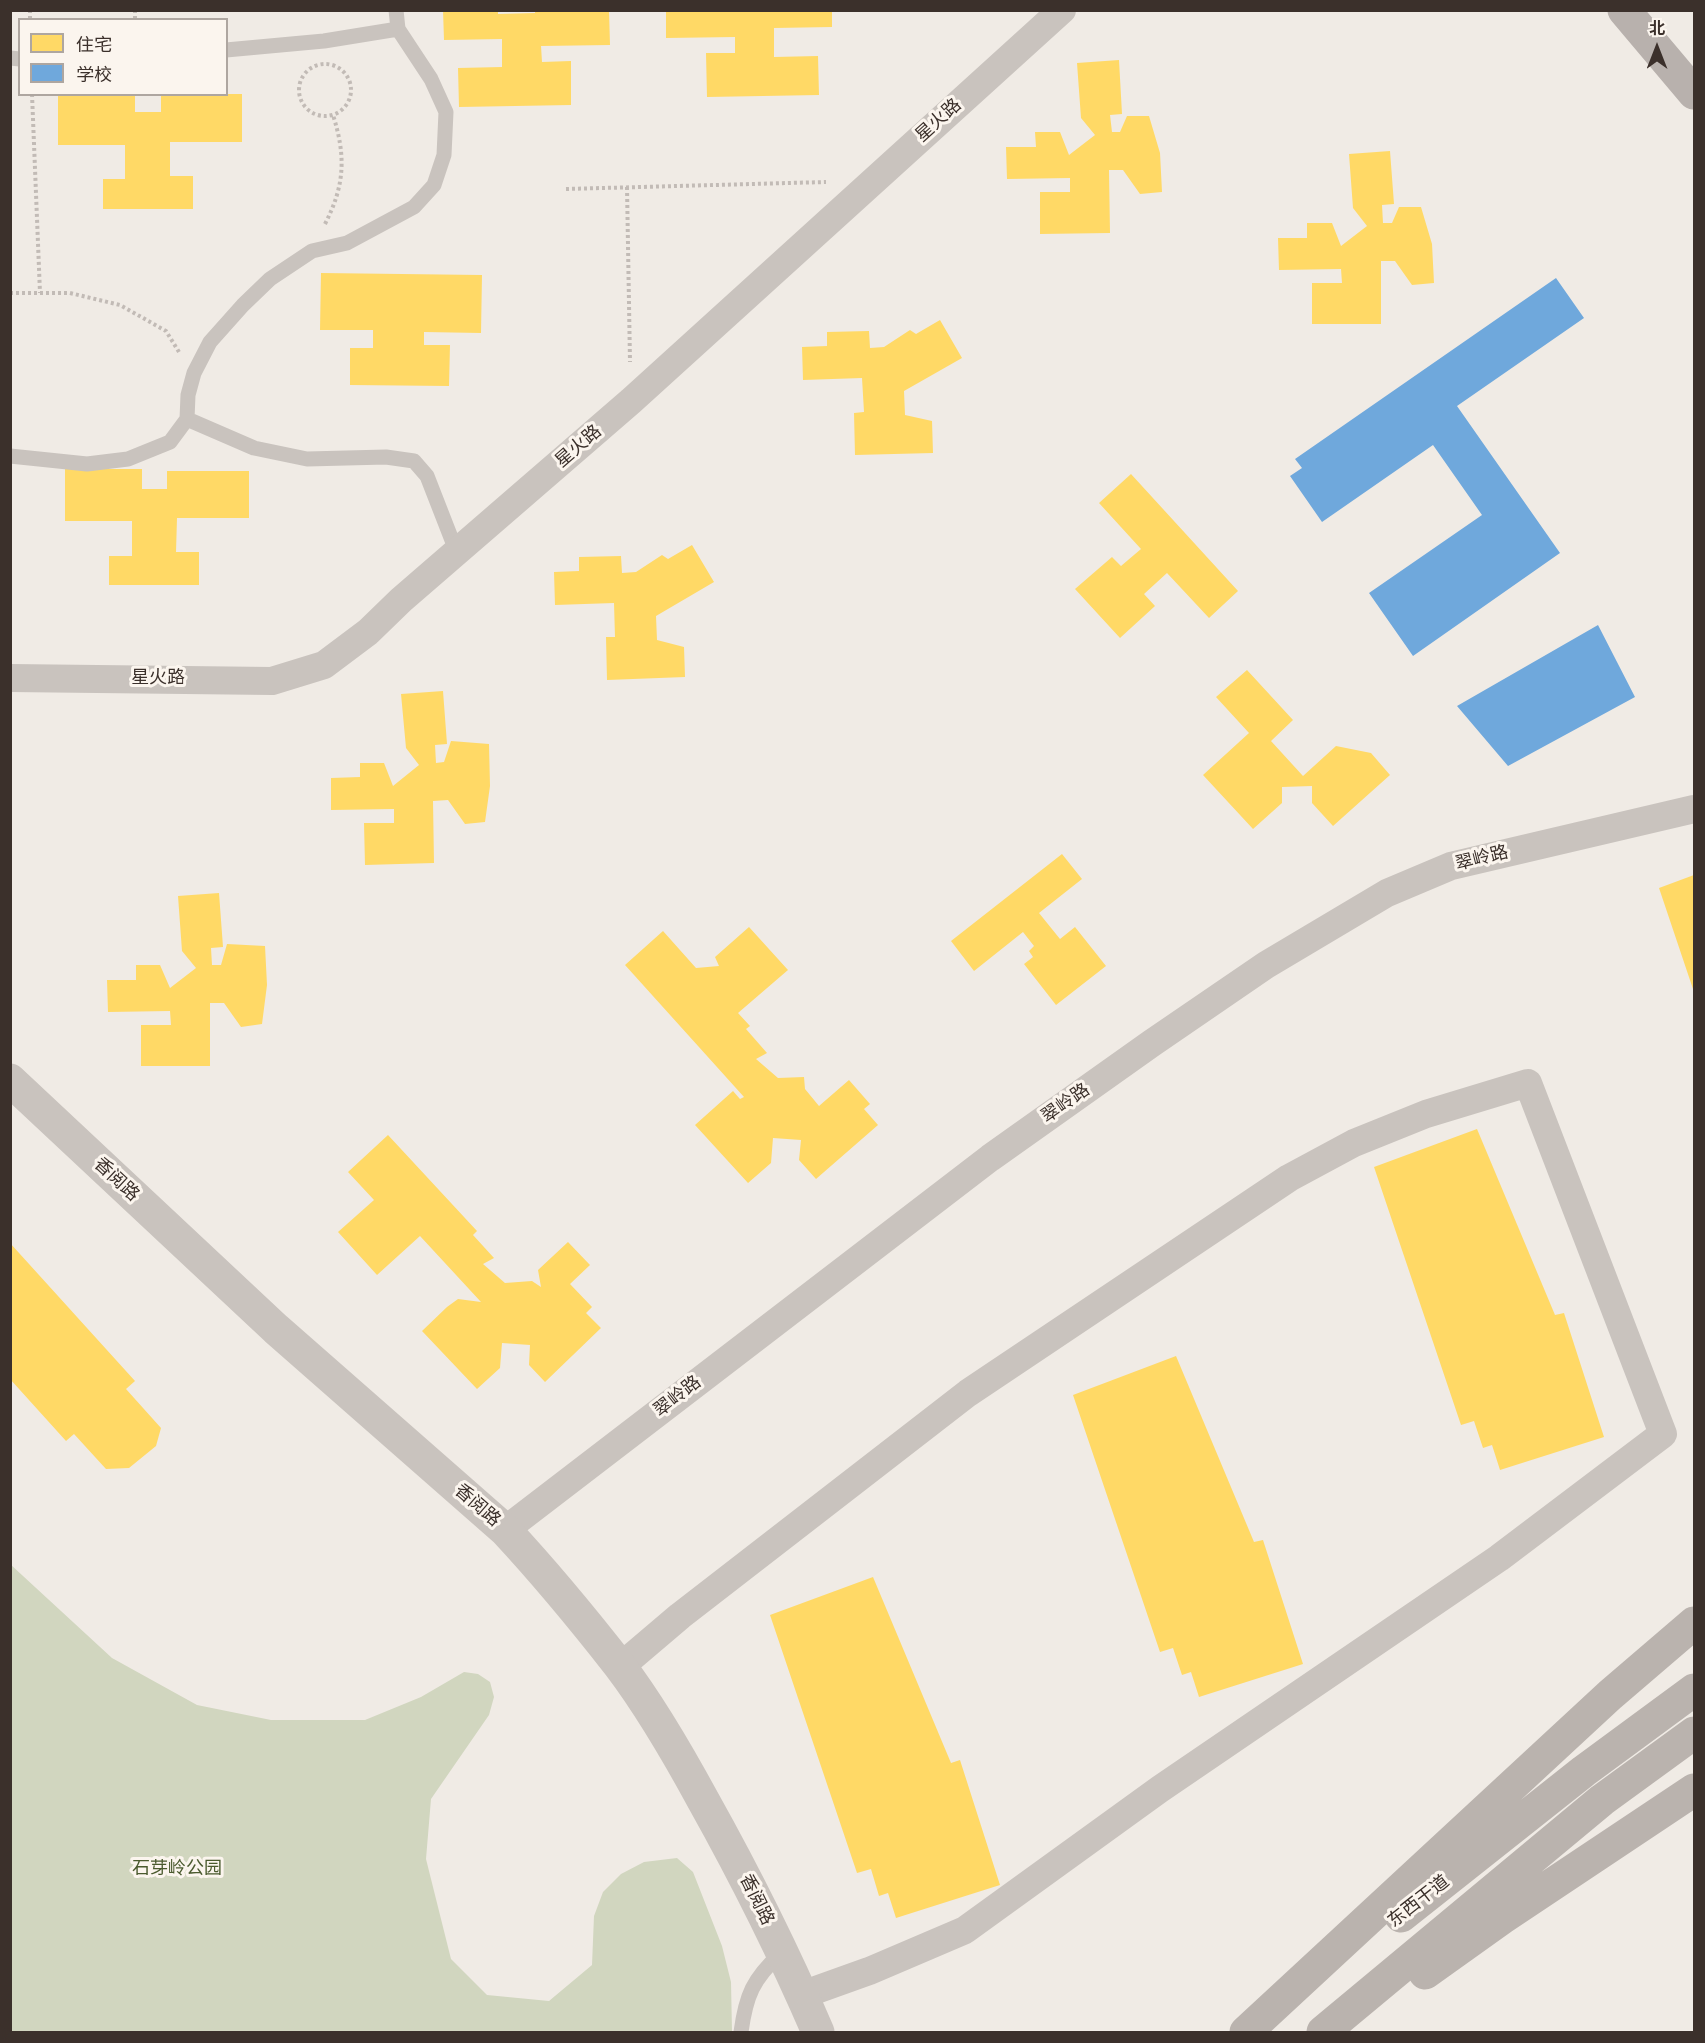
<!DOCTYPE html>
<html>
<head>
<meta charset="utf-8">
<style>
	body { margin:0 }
	#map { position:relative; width:1705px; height:2043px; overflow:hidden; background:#f0ebe5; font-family:"Sofia Sans Condensed","Noto Sans SC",sans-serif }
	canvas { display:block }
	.frame { position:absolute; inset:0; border:12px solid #3b302b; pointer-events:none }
	.legend { position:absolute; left:18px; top:18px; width:210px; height:78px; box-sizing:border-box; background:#fbf5ee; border:2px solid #aea6a0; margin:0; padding:8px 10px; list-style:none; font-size:18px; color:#3b302b }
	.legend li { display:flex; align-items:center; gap:12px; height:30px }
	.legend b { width:30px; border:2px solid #aea6a0 }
	.north { position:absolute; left:1627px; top:18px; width:60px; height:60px; -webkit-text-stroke:4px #fbf5ee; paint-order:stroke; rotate:0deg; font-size:16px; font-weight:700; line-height:24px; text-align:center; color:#3b302b }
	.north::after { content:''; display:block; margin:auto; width:21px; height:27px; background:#3b302b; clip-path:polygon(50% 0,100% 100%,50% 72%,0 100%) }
</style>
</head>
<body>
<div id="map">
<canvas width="1705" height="2043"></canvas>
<div class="frame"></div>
<ul class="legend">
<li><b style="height:16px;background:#ffd966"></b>住宅</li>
<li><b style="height:16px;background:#6fa8dc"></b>学校</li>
</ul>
<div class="north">北</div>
</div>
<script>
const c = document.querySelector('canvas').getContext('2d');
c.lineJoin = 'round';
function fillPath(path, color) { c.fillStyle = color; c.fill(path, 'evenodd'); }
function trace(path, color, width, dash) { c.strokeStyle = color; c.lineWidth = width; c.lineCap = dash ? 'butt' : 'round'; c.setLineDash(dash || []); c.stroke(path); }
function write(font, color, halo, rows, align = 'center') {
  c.font = font + ' "Sofia Sans Condensed","Noto Sans SC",sans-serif'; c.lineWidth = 6; c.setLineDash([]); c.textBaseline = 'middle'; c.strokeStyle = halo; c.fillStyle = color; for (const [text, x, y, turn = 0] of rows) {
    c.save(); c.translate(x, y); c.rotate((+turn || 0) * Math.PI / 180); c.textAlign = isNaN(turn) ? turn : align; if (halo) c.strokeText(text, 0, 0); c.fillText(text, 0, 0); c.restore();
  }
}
const green = new Path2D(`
	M10,1564L112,1658L197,1705L271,1720H365L421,1697L464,1672L478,1674L490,1682L494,1697L489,1715L431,1799L426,1859L451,1959L487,1995L549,2001L592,1965L594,1916L603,1892L621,1874L644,1862L677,1858L693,1872L722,1946L731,1982L732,2032H11Z`);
const homes = new Path2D(`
	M443,10H498V14L535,13V10H609L610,45L541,46L542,62L571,61V105L459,107L458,68L502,67V39L444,40Z
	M666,10H832V27L774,28V57L818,56L819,95L707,97L706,53H735V37L666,38Z
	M1119,60L1122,114L1110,115L1112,132H1120L1127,116H1149L1160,153L1162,192L1140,194L1123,170H1109L1110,233L1040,234V192H1070V178L1007,179L1006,147H1036L1035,132H1060L1069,155L1095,135L1081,118L1077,63Z
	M58,94H135V112H161V94H242V142H170V176H193V209H103V179H125V145H58Z
	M1390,151L1394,204L1382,205L1383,223H1392L1399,207H1421L1432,244L1434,283L1412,285L1395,261H1381V324H1312V283H1342L1341,269L1279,270L1278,238H1307V223H1332L1341,246L1367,226L1353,208L1349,154Z
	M321,273L482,275L481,333L424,332V345H450L449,386L350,385V348H373V330H320Z
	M940,320L962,358L904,391L905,415L932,421L933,453L855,455L854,413L864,412L862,378L803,380L802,347L827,346V332L869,331L870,348L884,347L910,330L916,334Z
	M65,469H142V489H167V471H249V518H177L176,552H199V585H109V556H132V521H65Z
	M1131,474L1238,591L1209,618L1167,573L1144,594L1155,606L1120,638L1075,589L1112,557L1121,566L1141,549L1099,503Z
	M692,545L714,582L656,616L657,640L684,647L685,677L607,680L606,637H615L614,603L555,605L554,572L579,571V557L621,556L622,573L636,572L662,555L668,559Z
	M1247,670L1293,720L1271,741L1303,776L1336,746L1371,753L1390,775L1333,826L1312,803V786L1282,787V803L1253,829L1203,775L1249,733L1216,697Z
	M443,691L447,744L435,745L436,763L444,762L451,741L489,744L490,786L485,822L465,824L448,800L433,801L434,863L365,865L364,823H394V809L331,810V778L360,777V763H384L393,786L419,765L406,748L401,694Z
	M1062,854L1082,879L1039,913L1060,939L1075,927L1106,966L1056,1005L1024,964L1033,957L1029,951L1034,946L1023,932L974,971L951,941Z
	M1694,875V992L1659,888Z
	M219,893L223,947L211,948L212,965H221L227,944L265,946L267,985L262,1024L241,1027L224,1003H210V1066H141V1025H171L170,1011L108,1012L107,980H136V965H160L170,988L196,968L182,951L178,896Z
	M749,927L788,970L738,1013L750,1026L746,1029L767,1053L756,1059L778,1078L804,1077L805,1089L819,1106L849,1080L870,1104L864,1109L878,1125L816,1179L799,1160L801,1140L773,1138L771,1163L748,1183L695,1125L733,1091L740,1099L744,1097L625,965L663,931L696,968L719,966L715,957Z
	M1477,1129L1555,1315L1564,1313L1604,1437L1500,1470L1492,1445L1483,1448L1474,1421L1461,1425L1374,1167Z
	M388,1135L477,1231L473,1235L494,1258L483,1264L505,1283L532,1281L541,1287L538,1270L568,1242L590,1265L570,1284L592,1307L586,1313L601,1328L545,1382L529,1365L530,1345L502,1343L500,1368L477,1389L422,1331L447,1307L458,1299L481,1302L420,1236L377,1275L338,1232L374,1200L348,1172Z
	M10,1243L135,1381L126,1389L161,1428L156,1446L129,1468L106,1469L74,1434L66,1441L10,1379Z
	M1176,1356L1254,1542L1263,1540L1303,1664L1199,1697L1191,1672L1182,1675L1173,1648L1160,1652L1073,1395Z
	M873,1577L951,1763L960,1760L1000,1885L896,1918L888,1893L879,1896L871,1869L857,1873L770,1615Z`);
const schools = new Path2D(`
	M1556,278L1584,318L1457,406L1560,553L1413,656L1369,593L1482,515L1433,445L1322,522L1290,476L1302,468L1295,459Z
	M1598,625L1635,697L1508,766L1457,706Z`);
const path = new Path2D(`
	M30,10V20
	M135,10V20
	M299 90a26 26 0 1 1 52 0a26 26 0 1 1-52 0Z
	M32,94L40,293
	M627,187L630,362
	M566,189L826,182
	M325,224C345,185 346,156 333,115
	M10,293H70L120,305L166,331L179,352`);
const service = new Path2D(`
	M226,50L324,41L398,29
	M10,58L20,59
	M187,419L254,448L307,459L386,457L414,461L427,476L457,553
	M10,456L87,464L128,459L170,442L187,419L188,395L194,373L210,342L243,305L270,279L312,251L347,243L414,207L434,185L444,155L446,112L431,79L398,29L396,10
	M741,2032C746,1995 753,1979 781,1953`);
const minor = new Path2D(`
	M10,678L272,681L324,665L368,632L401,600L631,401L1062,10
	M505,1530L990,1158L1152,1043L1266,965L1387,893L1451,866L1694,809
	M620,1667L680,1616L968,1393L1289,1178L1354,1143L1426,1114L1528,1083L1663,1434L1499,1558L1160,1789L965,1930L869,1971L802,1995`);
const tertiary = new Path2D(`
	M10,1080L276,1329L505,1530C545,1573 583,1619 619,1665C651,1707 678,1754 703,1800C745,1875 784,1953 818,2032`);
const secondary = new Path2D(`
	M1401,1916L1584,1771L1694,1690
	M1425,1973L1502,1918L1694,1790
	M1246,2032L1610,1695L1694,1623
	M1323,2032L1602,1800L1694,1733`);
const primary = new Path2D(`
	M1624,10L1694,93`);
const streetNames = [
	["星火路",939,121,-42],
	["星火路",579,447,-41],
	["星火路",158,678],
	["翠岭路",1482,859,-14],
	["翠岭路",1066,1104,-35],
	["香阅路",116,1180,43],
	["翠岭路",678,1397,-38],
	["香阅路",477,1506,41],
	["香阅路",756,1900,64],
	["东西干道",1419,1902,-38]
];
const parkNames = [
	["石芽岭公园",177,1869]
];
fillPath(green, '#d1d6bf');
fillPath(homes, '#ffd966');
fillPath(schools, '#6fa8dc');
trace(path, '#c2bbb6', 4, [3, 3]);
trace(service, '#c9c3be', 15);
trace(minor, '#c9c3be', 28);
trace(tertiary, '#c9c3be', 33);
trace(secondary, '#bab3ae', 33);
trace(primary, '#b8b1ad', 33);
write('18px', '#3b302b', '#fbf5ee', streetNames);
write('18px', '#4a5a2e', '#fbf5ee', parkNames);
</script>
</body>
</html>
